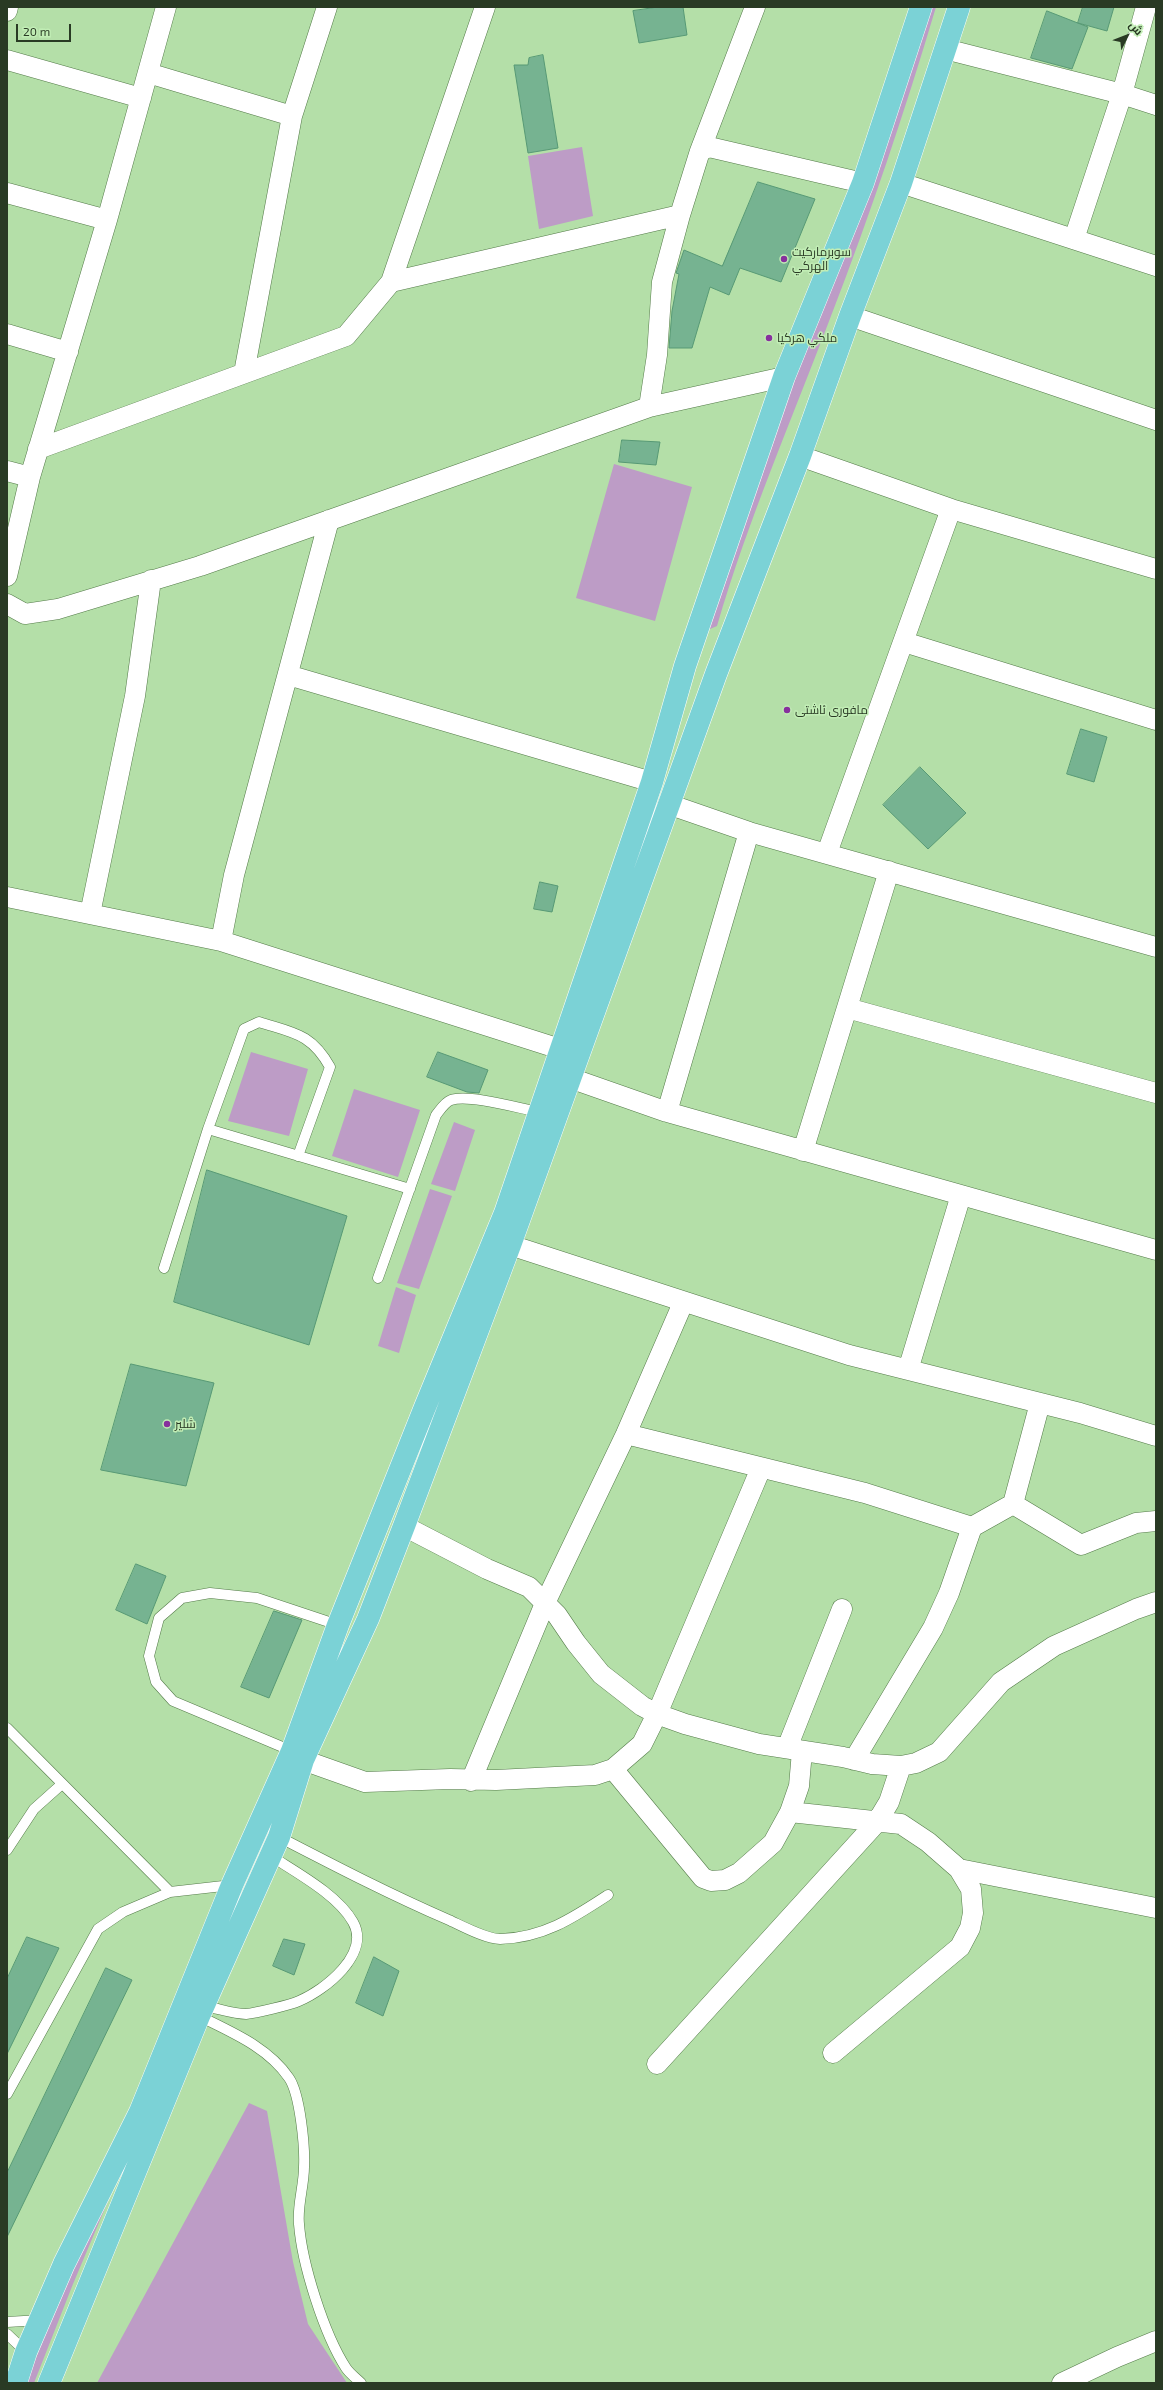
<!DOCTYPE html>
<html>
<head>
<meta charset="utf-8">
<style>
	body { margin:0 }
	#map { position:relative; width:1163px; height:2390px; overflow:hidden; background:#b4dfa8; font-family:"Exo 2",Cairo,sans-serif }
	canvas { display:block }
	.frame { position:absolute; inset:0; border:8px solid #293a24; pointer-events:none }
	.north { position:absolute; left:1107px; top:16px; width:40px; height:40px; -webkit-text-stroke:3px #c1edb5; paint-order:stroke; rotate:48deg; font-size:11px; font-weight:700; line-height:16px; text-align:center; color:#293a24 }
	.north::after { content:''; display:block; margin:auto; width:14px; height:18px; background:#293a24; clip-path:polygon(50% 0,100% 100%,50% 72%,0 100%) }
	.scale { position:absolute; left:16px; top:24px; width:55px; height:18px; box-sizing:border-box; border:2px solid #293a24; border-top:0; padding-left:5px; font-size:12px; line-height:14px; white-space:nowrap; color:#293a24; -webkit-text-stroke:3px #c1edb5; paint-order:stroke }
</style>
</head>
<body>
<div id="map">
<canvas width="1163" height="2390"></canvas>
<div class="frame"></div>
<div class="north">ش</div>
<div class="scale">20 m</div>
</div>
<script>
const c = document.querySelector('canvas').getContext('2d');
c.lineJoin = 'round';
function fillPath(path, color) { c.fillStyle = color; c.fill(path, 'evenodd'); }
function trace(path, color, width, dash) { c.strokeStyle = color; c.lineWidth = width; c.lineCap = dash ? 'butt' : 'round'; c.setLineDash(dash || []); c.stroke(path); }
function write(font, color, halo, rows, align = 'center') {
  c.font = font + ' "Exo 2",Cairo,sans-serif'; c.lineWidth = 3; c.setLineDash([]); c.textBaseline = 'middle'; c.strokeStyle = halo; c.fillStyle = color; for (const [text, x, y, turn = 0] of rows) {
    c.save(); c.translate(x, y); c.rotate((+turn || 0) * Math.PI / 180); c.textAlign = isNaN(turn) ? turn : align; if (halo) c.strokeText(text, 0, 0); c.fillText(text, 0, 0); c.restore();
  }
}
const green = new Path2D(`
	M924,7H936C905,111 870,215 831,316C792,419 748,520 717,626L710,629L704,627Z
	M582,147L593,216L539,229L528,156Z
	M614,464L692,487L655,621L576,598Z
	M251,1052L308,1069L289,1136L228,1121Z
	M354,1089L420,1110L398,1177L332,1156Z
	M454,1122L475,1130L455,1191L431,1184Z
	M430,1189L452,1196L419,1289L397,1283Z
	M396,1287L416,1295L399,1353L378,1346Z
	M249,2103L267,2111L293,2262L308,2324L347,2383H97Z
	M125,2161L73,2284L34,2383H26L67,2280Z`);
const building = new Path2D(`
	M658,7H683L687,35L639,43L633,11Z
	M1083,7H1114L1107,31L1078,23Z
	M1047,11L1088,27L1072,69L1031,58Z
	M543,55L558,148L528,153L514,65H528L529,58Z
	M758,182L815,199L781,282L740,268L729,295L710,287L692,348H669L672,311L679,274L676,273L684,250L722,266Z
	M622,440L660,442L656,465L619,462Z
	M1081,729L1107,737L1094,782L1067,774Z
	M920,767L966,813L928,849L883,805Z
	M540,882L558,886L552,912L534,909Z
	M438,1052L488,1070L479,1093L467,1092L427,1077Z
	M207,1170L347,1216L309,1345L174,1302Z
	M131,1364L214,1383L186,1486L101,1470Z
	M136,1564L166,1576L147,1624L116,1610Z
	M274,1611L302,1620L269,1698L241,1687Z
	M27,1937L59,1948L7,2054V1979Z
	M284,1939L305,1944L294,1975L273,1966Z
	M374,1957L399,1971L383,2016L356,2003Z
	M106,1968L132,1980L7,2237V2173Z`);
const service = new Path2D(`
	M208,1129L410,1189
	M164,1268L208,1129L244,1029L259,1022C293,1033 311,1033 330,1067L298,1156
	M378,1278L436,1115C440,1110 445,1102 451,1100C469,1094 518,1108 539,1112
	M7,1728L170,1892
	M292,1751L173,1701L156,1682L149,1656L159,1618L182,1598L210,1593L257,1598L338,1625
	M279,1837C335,1866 391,1895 449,1920C462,1926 486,1939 500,1939C543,1938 573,1918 608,1895
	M7,1850L34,1809L62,1784
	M204,2006C217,2008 233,2014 246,2014C256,2013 290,2005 299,2001C325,1990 371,1954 353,1922C338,1895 297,1873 271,1856
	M199,2016C231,2032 268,2047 289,2078C300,2094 305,2146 304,2167C304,2186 297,2206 299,2224C302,2264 324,2334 346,2368C350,2374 356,2378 361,2383
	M7,2094L98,1929L123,1912L170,1892L232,1885
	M7,2322L41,2320
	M7,2334L26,2352`);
const minor = new Path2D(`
	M7,11L8,7
	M945,49L1122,94L1156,105
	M7,60L141,98
	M148,73L292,116
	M700,151L755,7
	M901,183L1156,266
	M7,193L107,220
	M1074,239L1122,94L1146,7
	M391,282L680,215
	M850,316L1156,420
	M7,334L68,352
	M244,373L292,116L327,7
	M649,407L657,355L662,282L680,215L700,151L709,147L863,183
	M38,449L346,336L391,282L485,7
	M800,456L951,509L1156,569
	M7,471L30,477
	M329,520L234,875L221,941L560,1049
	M7,576L30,477L107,220L166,7
	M7,604L25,614L58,609L200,566L649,407L784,377
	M904,642L1156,720
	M288,675L652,782
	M668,804L749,832L1156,947
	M827,853L951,509
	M7,897L221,941
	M90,914L135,696L151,580
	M847,1008L1156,1093
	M570,1078L667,1112L1156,1250
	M667,1112L749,832
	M803,1151L889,871
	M510,1245L849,1355L1080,1413L1156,1436
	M908,1370L961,1195
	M626,1434L865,1493L972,1527
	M1013,1504L1081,1545L1136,1523L1156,1521
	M404,1526L487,1569L529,1587L557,1615L576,1643L601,1674L642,1706L657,1714L685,1724L759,1744L843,1757L872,1764L901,1766L916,1763L939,1752L1001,1682L1054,1646L1136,1609L1156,1602
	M787,1748L842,1609
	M303,1760L365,1782L450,1779L496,1780L595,1775L613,1769L642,1744L657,1714L761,1468
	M854,1760L933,1628L949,1593L972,1527L1013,1504L1040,1403
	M613,1769L703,1878L711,1881L725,1880L739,1873L773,1843L790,1812L799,1786L802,1751
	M471,1781L546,1601L626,1434L683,1303
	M790,1812L901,1824L928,1842L959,1869L971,1889L973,1913L970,1928L960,1947L833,2053
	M959,1869L1156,1908
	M657,2064L877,1822L889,1802L901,1766
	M1062,2383L1117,2357L1156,2341`);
const trunk = new Path2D(`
	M16,2383L26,2352L64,2264L140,2112L232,1885L292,1751L338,1625L425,1407L505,1213L652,782L685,666L784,377L863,183L921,7
	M49,2383L199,2016L279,1837L303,1760L368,1619L404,1526L510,1245L716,674L800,456L850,316L901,183L959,7`);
const markers = [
	[784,259,4,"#87309d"],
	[769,338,4,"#87309d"],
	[787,710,4,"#87309d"],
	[167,1424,4,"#87309d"]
];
const poiNames = [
	["سوبرماركيت",792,252],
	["الهركي",792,266],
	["ملكي هركيا",777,338],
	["مافوری ئاشتی",795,710],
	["شلير",175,1424]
];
fillPath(green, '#bd9cc6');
fillPath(building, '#76b391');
trace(building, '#579975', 1);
trace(service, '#547b49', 11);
trace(minor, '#547b49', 21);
trace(trunk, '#fff', 23);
trace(service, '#fff', 10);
trace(minor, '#fff', 20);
trace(trunk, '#7bd2d6', 22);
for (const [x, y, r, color] of markers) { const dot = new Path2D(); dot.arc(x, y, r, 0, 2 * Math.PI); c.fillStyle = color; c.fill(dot); trace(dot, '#c1edb5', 1.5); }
write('12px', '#293a24', '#c1edb5', poiNames, 'left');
</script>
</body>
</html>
